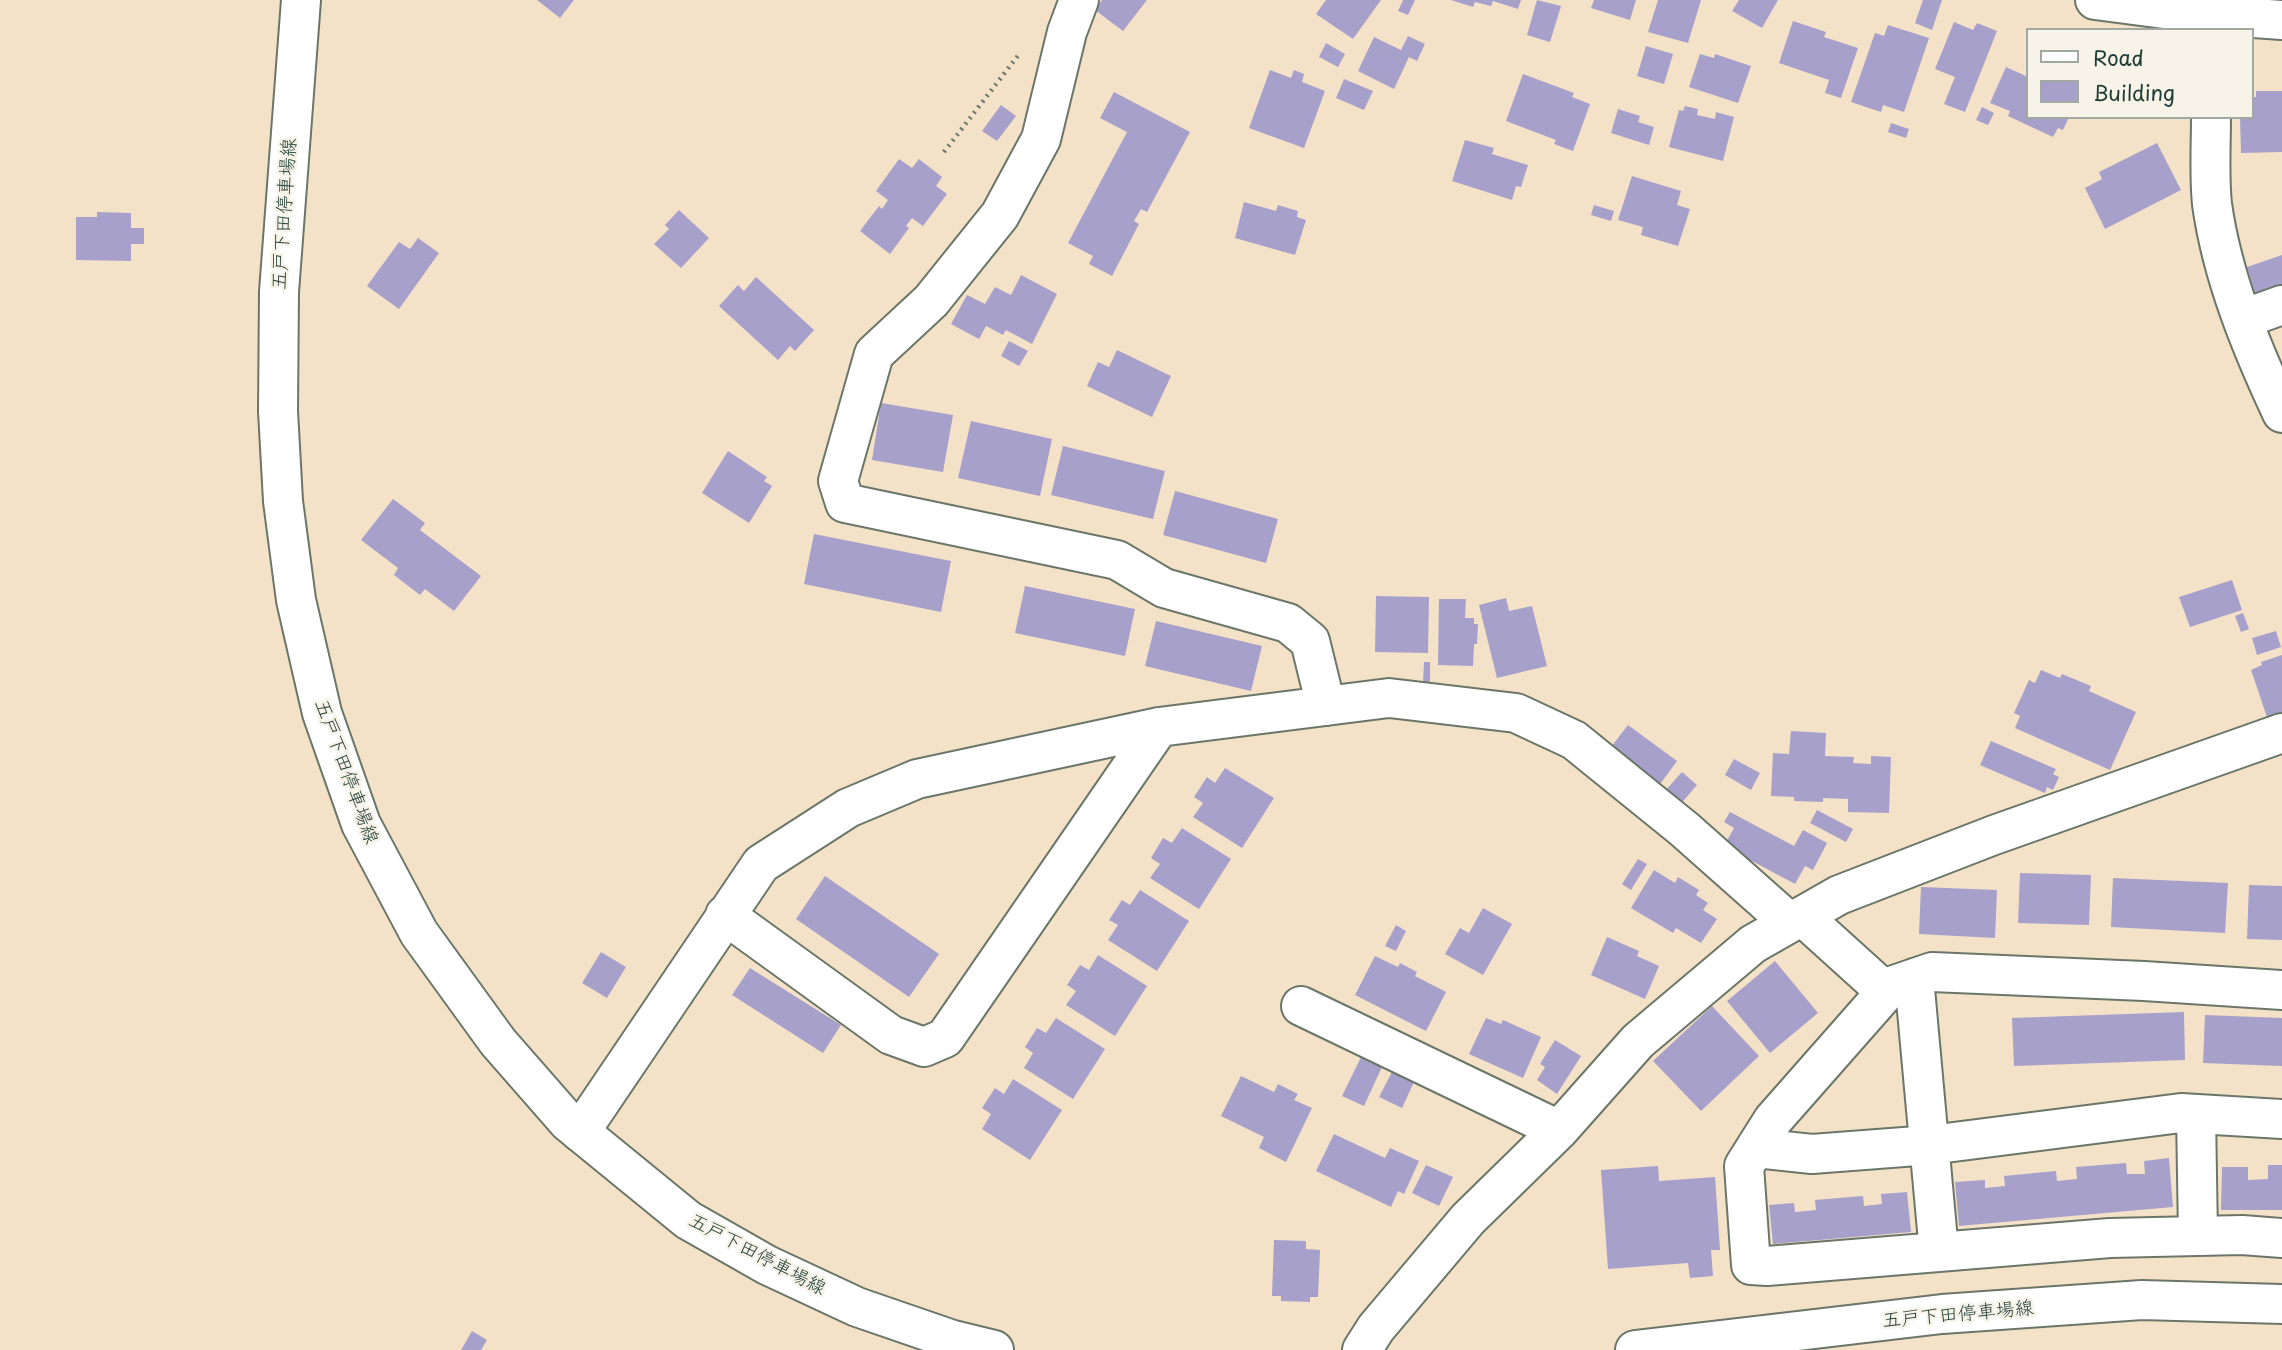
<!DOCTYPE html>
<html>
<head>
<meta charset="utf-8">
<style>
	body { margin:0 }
	#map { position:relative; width:2282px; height:1350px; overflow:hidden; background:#f4e2c8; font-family:"Playpen Sans",sans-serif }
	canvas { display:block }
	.legend { position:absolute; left:2026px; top:28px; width:228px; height:91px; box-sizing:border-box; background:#f7f3e8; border:2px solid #a1aaa0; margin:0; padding:9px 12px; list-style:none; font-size:21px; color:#1f3d34 }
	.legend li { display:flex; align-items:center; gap:14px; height:35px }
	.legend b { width:35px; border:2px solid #a1aaa0 }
</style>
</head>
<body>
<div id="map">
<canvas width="2282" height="1350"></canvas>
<ul class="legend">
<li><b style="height:9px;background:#fff"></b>Road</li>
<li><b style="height:19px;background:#a7a0ca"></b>Building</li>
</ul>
</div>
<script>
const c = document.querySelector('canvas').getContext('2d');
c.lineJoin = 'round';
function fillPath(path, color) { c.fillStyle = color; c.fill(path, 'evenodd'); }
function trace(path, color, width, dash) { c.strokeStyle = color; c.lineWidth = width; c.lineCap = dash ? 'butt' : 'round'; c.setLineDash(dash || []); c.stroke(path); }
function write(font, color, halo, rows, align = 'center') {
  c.font = font + ' "Playpen Sans","Klee One",sans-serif'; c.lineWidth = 5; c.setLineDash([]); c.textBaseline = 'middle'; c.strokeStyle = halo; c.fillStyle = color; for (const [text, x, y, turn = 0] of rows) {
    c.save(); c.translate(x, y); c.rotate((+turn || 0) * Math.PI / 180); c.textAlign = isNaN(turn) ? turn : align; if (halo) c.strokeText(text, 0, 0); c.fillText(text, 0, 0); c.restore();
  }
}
const building = new Path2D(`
	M537,0H574L560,18Z
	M1102,0H1147L1123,31L1095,10Z
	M1326,0H1381L1353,39L1316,14Z
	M1403,0H1415L1408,15L1398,11Z
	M1451,0H1521L1518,9L1493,1L1491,6L1475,2L1473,7Z
	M1537,0L1561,6L1550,42L1527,35Z
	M1594,0H1636L1630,20L1591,8Z
	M1658,0H1701L1688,43L1648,32Z
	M1739,0H1778L1762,28L1732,11Z
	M1923,0H1942L1932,30L1915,23Z
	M1793,21L1826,32L1824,37L1858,48L1841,98L1825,93L1829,80L1779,63Z
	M1954,22L1973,30L1977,23L1997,31L1965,112L1944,104L1955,77L1935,69Z
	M1888,25L1929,38L1904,112L1883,105L1881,112L1851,102L1875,33L1884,36Z
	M1408,36L1425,44L1417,61L1409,57L1394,89L1358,71L1374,37L1401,50Z
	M1326,43L1345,54L1338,67L1319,57Z
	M1646,46L1673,54L1664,84L1637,76Z
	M1700,54L1714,58L1715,54L1751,66L1738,103L1689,87Z
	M2006,67L2028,77V117H2069L2063,130L2058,128L2053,137L2008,116L2010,111L1990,103Z
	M1270,70L1291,78L1294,70L1304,74L1302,82L1325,91L1304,148L1249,128Z
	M1523,74L1574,93L1572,97L1590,104L1573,151L1554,144L1556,140L1506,121Z
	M1344,79L1373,91L1364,110L1336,98Z
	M2256,91H2282V152L2241,153L2240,117H2252V97H2256Z
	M1114,92L1190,132L1147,212L1141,209L1134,221L1139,224L1112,276L1089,264L1093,256L1068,243L1127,132L1100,118Z
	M1001,105L1016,116L997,141L982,131Z
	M1685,106L1698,109L1697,115L1715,119L1716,112L1734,117L1723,161L1669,147L1679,110L1683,111Z
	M1982,107L1994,113L1988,125L1976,120Z
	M1618,109L1640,116L1638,122L1654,127L1649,145L1611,133Z
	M1891,123L1909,129L1906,138L1888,132Z
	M1465,140L1494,148L1492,154L1528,165L1521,187L1516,186L1512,200L1452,181Z
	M2157,143L2181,190L2105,229L2085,188L2102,179L2099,172Z
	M899,159L912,168L919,159L942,177L936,186L947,194L923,226L912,218L906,226L909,228L890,254L860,231L879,206L882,209L888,200L876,191Z
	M1632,176L1681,191L1677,205L1690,209L1678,246L1641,235L1643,227L1618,220Z
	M1244,202L1276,211L1278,205L1298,211L1297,217L1306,220L1295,255L1235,238Z
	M1594,205L1614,211L1611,221L1591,215Z
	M679,210L709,238L681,268L654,244L669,229L665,225Z
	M97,212L131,213V228H144V244H131V261L76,260V217H97Z
	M418,238L439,253L399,309L367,286L399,242L410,249Z
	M2282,255V287L2256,296L2247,267Z
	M1021,275L1057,294L1032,344L1006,330L1003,335L986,326L979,339L951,324L967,295L985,304L995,287L1011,295Z
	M756,277L814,330L795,351L790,346L778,360L719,306L738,285L744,291Z
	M1009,341L1028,351L1019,366L1001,356Z
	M1117,350L1171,376L1152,417L1087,386L1098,362L1109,367Z
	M881,403L953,415L943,472L872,460Z
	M971,421L1052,439L1040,496L958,478Z
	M1063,446L1165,471L1153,519L1051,495Z
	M728,451L767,477L764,481L772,486L749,523L702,493Z
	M1175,491L1278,519L1266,563L1163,535Z
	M393,499L425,523L420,530L481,576L454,611L425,589L420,595L394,575L398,568L361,540Z
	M814,534L951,561L941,612L804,584Z
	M2232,580L2242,610L2190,627L2179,597Z
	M1025,586L1135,609L1125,656L1015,633Z
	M1376,596L1429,597L1428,653L1375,652Z
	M1506,598L1509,611L1532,606L1547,666L1497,678L1479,605Z
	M1439,599H1466L1465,618H1474V624H1478L1477,644H1474L1473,666L1438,665Z
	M2243,613L2249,629L2241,632L2235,616Z
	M1156,621L1262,646L1251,691L1145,666Z
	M2276,631L2281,647L2257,655L2252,638Z
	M2282,655V712L2267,717L2251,670L2262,665L2261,662Z
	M1424,662H1430V684H1423Z
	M2041,670L2060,678L2062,674L2091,686L2089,691L2136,712L2110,770L2015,728L2020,716L2014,713L2029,680L2035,683Z
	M1628,725L1677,761L1658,787L1608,751Z
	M1791,731L1826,733L1825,756L1854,757L1853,763L1871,764V756L1891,757L1889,813L1848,812V799L1823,798V802L1794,801V797L1771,796L1773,753L1789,754Z
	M1991,741L2056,769L2053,774L2059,777L2053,790L2047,787L2045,793L1980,765Z
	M1734,759L1760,773L1751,790L1725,775Z
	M1225,768L1274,798L1242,848L1193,817L1203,803L1194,797L1207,777L1215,783Z
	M1682,772L1697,785L1679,806L1664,792Z
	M1817,810L1853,829L1846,842L1810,823Z
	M1730,812L1794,846L1803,830L1827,843L1813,870L1805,866L1795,884L1724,846L1734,828L1724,822Z
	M1182,828L1231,859L1199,909L1150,878L1160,864L1151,858L1163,838L1172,843Z
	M1638,859L1647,864L1631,890L1622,884Z
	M1654,870L1675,883L1678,877L1699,890L1696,895L1708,903L1703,910L1717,919L1701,943L1676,928L1673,933L1631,908Z
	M2020,873L2091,875L2089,925L2018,923Z
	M825,876L939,954L909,997L796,919Z
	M2113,878L2228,883L2225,933L2111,927Z
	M2249,885L2282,886V940L2247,939Z
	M1921,887L1997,890L1995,938L1919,934Z
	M1140,890L1189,921L1157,971L1108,940L1118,925L1109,920L1122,900L1130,905Z
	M1483,908L1512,924L1483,975L1445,954L1460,928L1469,933Z
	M1396,925L1406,931L1396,951L1385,946Z
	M1607,937L1639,951L1637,956L1659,966L1645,999L1591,975Z
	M601,952L626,967L607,998L582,983Z
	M1098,955L1147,986L1115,1036L1066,1005L1076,991L1067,985L1080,965L1089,970Z
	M1375,956L1398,967L1400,963L1417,972L1415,976L1446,992L1426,1031L1355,995Z
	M1775,961L1818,1013L1770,1053L1727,1001Z
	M750,968L841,1025L823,1053L732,995Z
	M1712,1006L1759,1056L1701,1111L1653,1061Z
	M2184,1012L2185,1060L2014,1066L2012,1018Z
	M2205,1015L2282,1018V1066L2203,1063Z
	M1056,1018L1105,1049L1073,1099L1024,1068L1033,1053L1025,1047L1037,1028L1046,1033Z
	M1486,1018L1501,1024L1503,1020L1541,1037L1523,1078L1469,1054Z
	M1555,1040L1581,1056L1557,1094L1537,1080L1545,1067L1540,1064Z
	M1361,1057L1382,1067L1364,1106L1342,1096Z
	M1392,1072L1414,1082L1402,1108L1379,1097Z
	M1241,1076L1274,1092L1278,1084L1298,1094L1294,1100L1312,1108L1286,1162L1259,1148L1264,1137L1221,1116Z
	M1013,1079L1062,1110L1030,1160L982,1129L991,1114L982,1108L995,1088L1004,1094Z
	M1334,1134L1385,1158L1390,1148L1419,1161L1404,1194L1398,1191L1391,1207L1316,1171Z
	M2169,1158L2173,1207L1959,1226L1955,1182L1985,1180V1188L2005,1186L2004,1176L2056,1171L2057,1181L2077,1179L2076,1167L2126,1163L2127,1174H2145L2144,1161Z
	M1426,1165L1453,1177L1439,1206L1412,1193Z
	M2268,1165H2282V1210H2221L2222,1167H2248V1180L2268,1179Z
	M1658,1166L1659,1181L1715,1177L1720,1250H1711L1713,1276L1690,1278L1688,1263L1608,1269L1601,1170Z
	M1907,1192L1911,1232L1773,1244L1769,1205L1794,1203L1795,1212L1816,1210L1815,1200L1863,1196L1864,1206L1882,1204L1881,1194Z
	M1274,1240L1306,1241V1249L1320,1250L1318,1297H1310V1302L1281,1301V1296H1272Z
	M472,1331L487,1340L481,1350H461Z`);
const path = new Path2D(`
	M944,152L1020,53`);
const minor = new Path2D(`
	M1079,0L1067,32L1041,139L1000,215L931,301L874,354L838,481L845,503L1117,560L1164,588L1288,623L1310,641L1326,706
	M2211,117C2211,146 2209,176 2212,204C2222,276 2251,347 2282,413
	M2243,319L2282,305
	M725,915L891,1035L924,1047L945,1038L1159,727
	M1802,916L1886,992
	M1914,978L1939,1252
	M2282,990L2144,981L1932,972L1891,986L1773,1120L1744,1166L1751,1265L1767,1266L2110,1238L2242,1235L2282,1238
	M1301,1006L1559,1130
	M2196,1114L2198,1236
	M580,1132L761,864L848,808L917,779L1159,727L1389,698L1516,713L1574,740L1684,829L1790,923
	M1756,1148L1812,1154L1930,1145L2181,1113L2282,1119
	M1362,1350L1376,1328L1468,1219L1559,1130L1638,1041L1753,944L1839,895L1994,835L2282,733`);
const tertiary = new Path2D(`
	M2095,0L2210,15L2282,20`);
const secondary = new Path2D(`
	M301,0L279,292L278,411L283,501L296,600L322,713L361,824L419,933L498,1042L568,1122L688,1220L767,1265L857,1307L953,1340L994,1350
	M1635,1350L1942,1314L2142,1300L2282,1304`);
const streetNames = [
	["五戸下田停車場線",285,214,-86],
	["五戸下田停車場線",346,772,70],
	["五戸下田停車場線",757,1255,28],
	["五戸下田停車場線",1958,1315,-5]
];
fillPath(building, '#a7a0ca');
trace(minor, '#6a7768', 42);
trace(tertiary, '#6a7768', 42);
trace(secondary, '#6a7768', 42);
trace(path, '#6a7768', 4.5, [2, 5]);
trace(minor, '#fff', 38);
trace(tertiary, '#fff', 38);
trace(secondary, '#fff', 38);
write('19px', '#1f3d34', '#f7f3e8', streetNames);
</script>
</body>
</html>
